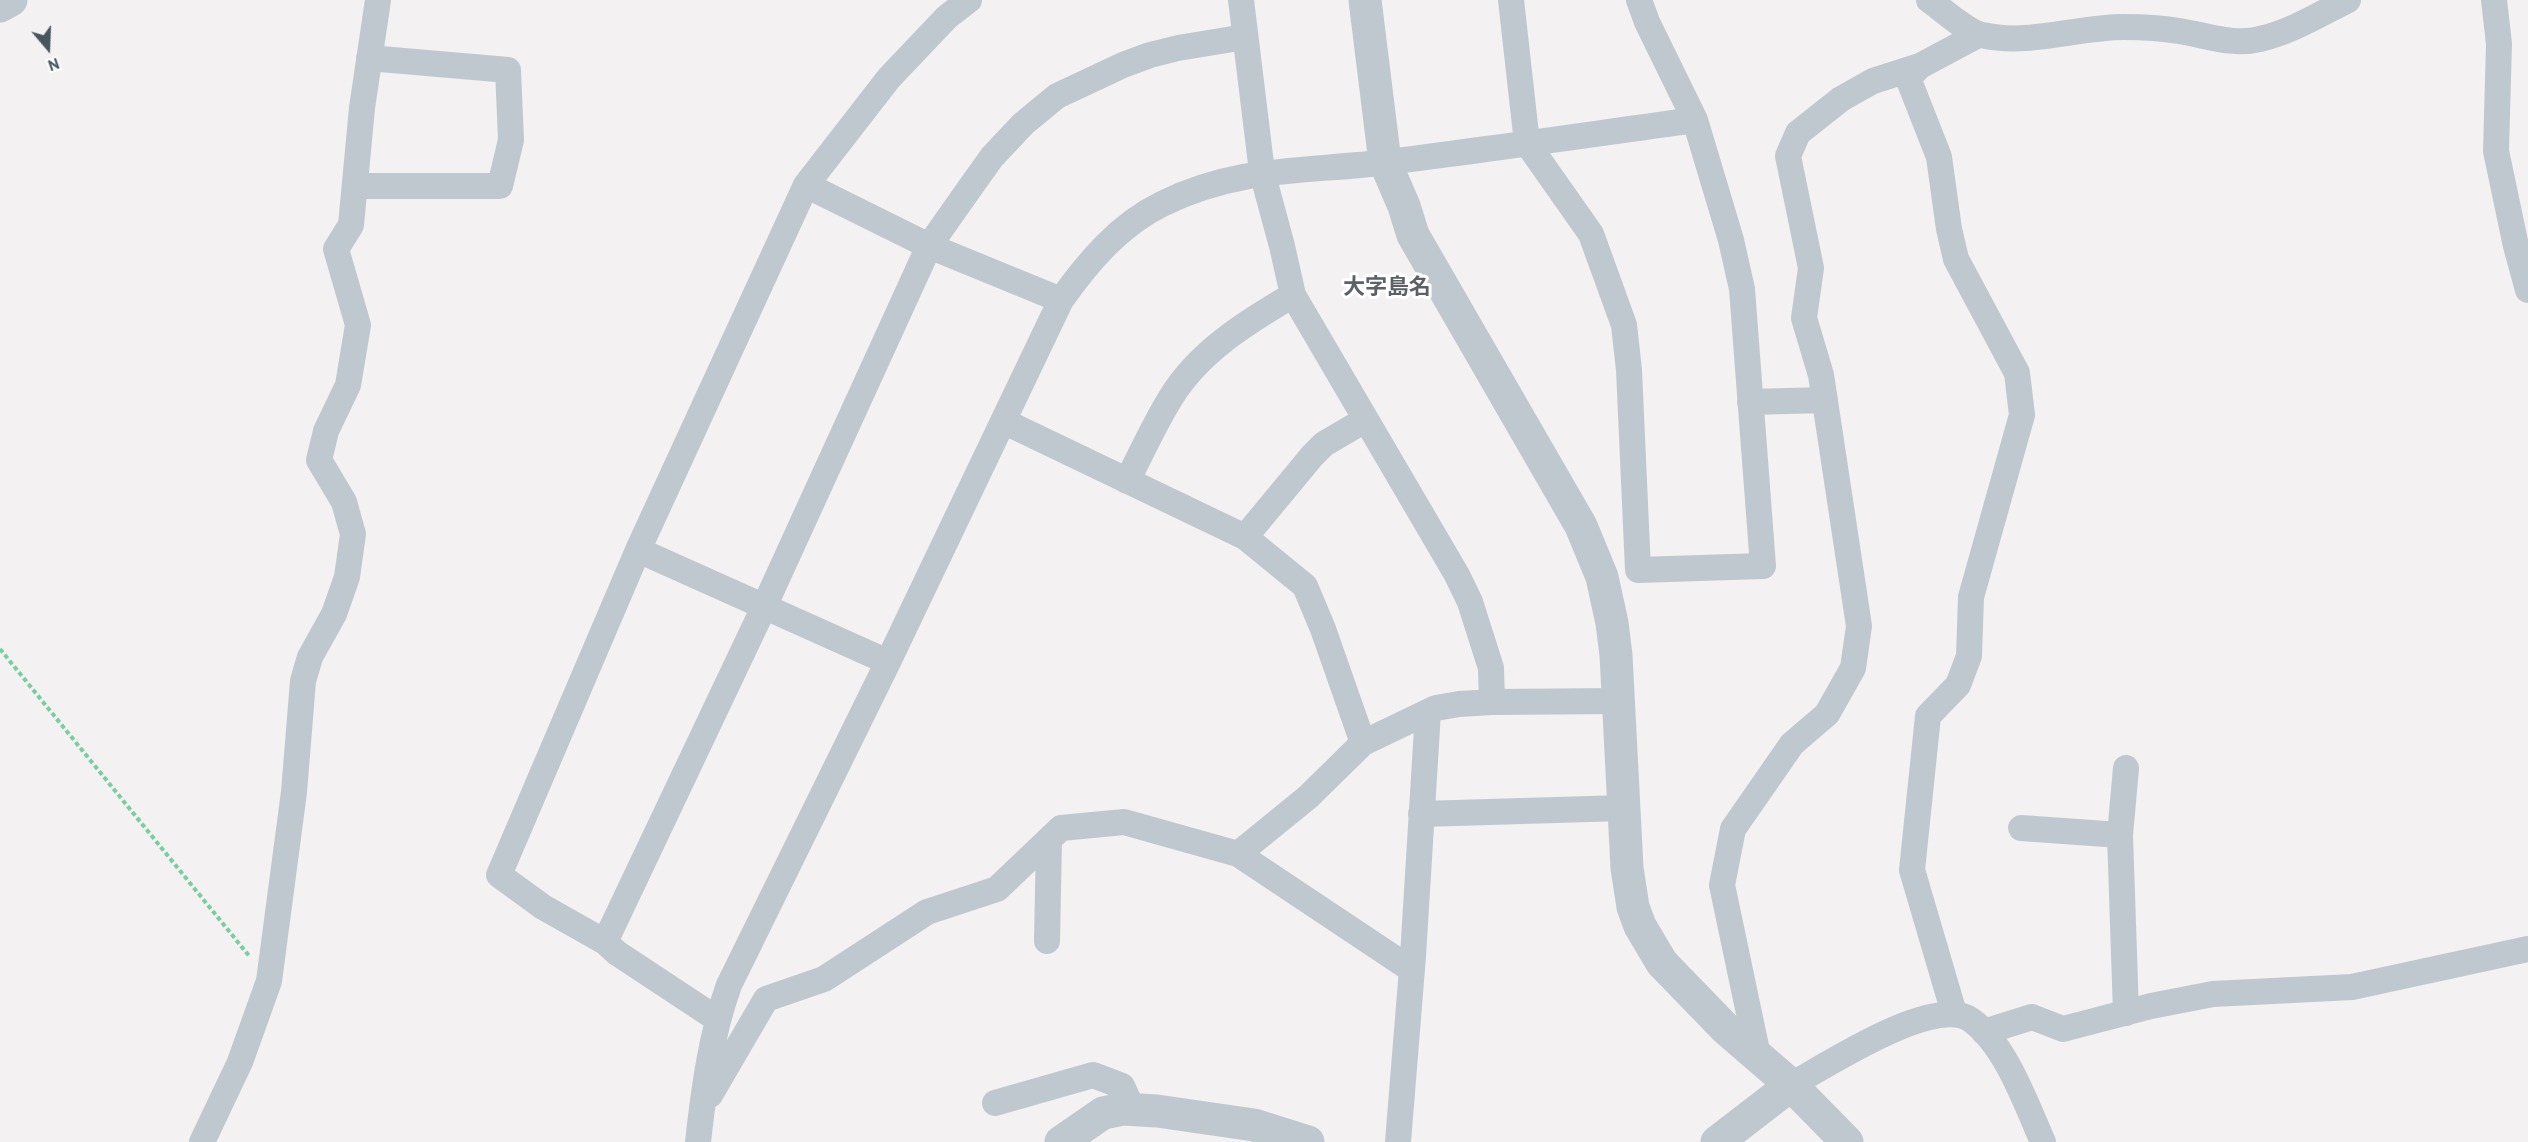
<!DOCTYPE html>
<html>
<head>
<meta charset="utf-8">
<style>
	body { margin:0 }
	#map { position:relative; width:2528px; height:1142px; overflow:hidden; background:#f3f1f1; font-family:"PT Sans",sans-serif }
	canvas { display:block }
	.north { position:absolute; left:18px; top:18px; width:60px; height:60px; -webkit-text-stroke:4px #fff; paint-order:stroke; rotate:161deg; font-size:16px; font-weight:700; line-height:24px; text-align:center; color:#48545e }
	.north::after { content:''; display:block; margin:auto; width:21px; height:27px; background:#48545e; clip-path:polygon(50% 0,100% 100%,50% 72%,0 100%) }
</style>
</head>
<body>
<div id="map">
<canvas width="2528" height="1142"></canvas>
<div class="north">N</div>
</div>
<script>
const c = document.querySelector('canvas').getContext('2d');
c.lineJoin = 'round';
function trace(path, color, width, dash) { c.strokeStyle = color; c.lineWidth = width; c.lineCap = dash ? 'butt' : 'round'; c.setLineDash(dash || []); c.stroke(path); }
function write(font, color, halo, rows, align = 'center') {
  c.font = font + ' "PT Sans","Noto Sans JP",sans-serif'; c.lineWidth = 6; c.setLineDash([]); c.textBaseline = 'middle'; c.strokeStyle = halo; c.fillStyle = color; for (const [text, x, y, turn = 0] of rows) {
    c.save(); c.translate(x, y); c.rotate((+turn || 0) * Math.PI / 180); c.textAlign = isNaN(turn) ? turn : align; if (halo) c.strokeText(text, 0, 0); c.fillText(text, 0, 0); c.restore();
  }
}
const path = new Path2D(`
	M0,649L250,957`);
const minor = new Path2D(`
	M1241,0L1262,172L1282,246L1293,295L1457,575L1470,602L1491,668L1492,702
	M1511,0L1527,143L1591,234L1624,325L1629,370L1638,570L1763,566L1742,289L1731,240L1695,120L1647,22L1639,0
	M1929,0C1943,10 1967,32 1982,35C2029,46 2077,27 2124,27C2142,27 2161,28 2179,31C2205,35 2234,46 2260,39C2291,32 2320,14 2348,0
	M2494,0L2499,44L2496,151L2516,246L2528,290
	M806,185L929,246L1061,300
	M355,186H500L511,140L508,70L369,58
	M1750,402L1825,400
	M1003,421L1245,537L1305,586L1323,629L1363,743
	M1127,481C1141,454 1154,425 1170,399C1198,352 1247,322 1293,295
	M1245,537L1312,456L1324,444L1365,420
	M638,550L888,662
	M1421,814L1624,808
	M2021,828L2120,835
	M1238,854L1308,797L1363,743L1436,708L1459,704L1492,702L1618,701
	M1047,941L1049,840
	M605,942L764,607L929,246L972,185L992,157L1023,124L1057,96L1123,65L1150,55L1178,48L1245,37
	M1954,1013L1912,870L1928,716L1958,685L1969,656L1971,597L2022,415L2017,373L1956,259L1949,229L1939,157L1908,78L1920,66L1978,35
	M2126,1013L2120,835L2126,768
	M717,1019L617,953L605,942L543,907L499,875L638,550L806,185L889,78L947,17L969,0
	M1984,1032L2032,1017L2063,1029L2151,1006L2213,994L2352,987L2528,949
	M1758,1056L1722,885L1733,829L1792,744L1827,714L1853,668L1859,626L1821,375L1804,318L1811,268L1788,156L1798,133L1841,99L1873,81L1920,66
	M1791,1085C1827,1065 1935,994 1971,1020C2006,1045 2026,1104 2043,1142
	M710,1095L766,999L824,979L927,912L997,889L1061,828L1124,822L1238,854L1412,970
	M995,1103L1093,1075L1122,1086L1133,1110
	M202,1142L240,1062L269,981L294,792L303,681L310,657L334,614L347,577L353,534L344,502L319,460L326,431L348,385L358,325L336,249L351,225L362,108L378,0
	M698,1142C704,1088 711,1035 729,985L888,662L1061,300C1088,262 1119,225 1162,204C1237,166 1308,172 1388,162C1491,149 1593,134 1695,120
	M1398,1142L1413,956L1428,712`);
const tertiary = new Path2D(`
	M1365,0L1385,162L1404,206L1413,235L1581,526L1602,577L1612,623L1616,655L1627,868L1633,907L1640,926L1662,963L1726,1029L1791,1085L1847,1142
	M0,6L11,0
	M1061,1142L1103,1113L1123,1109L1157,1111L1254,1125L1308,1142
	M1717,1142L1791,1085`);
const quarterNames = [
	["大字島名",1387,288]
];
trace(path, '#78cea1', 4, [4.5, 3]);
trace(minor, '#bfc8cf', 26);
trace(tertiary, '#bfc8cf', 33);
write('bold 22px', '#5d6166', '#fff', quarterNames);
</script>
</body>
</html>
